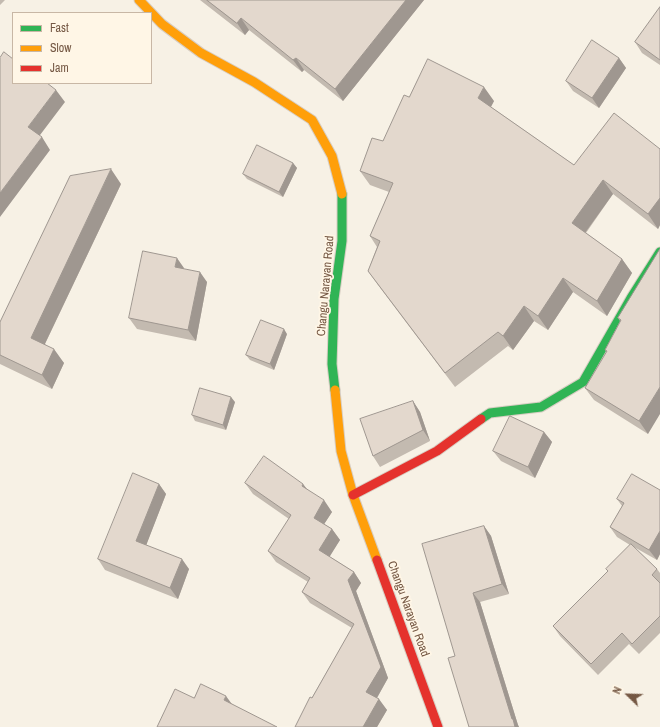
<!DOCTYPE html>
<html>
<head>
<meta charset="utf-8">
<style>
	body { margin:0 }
	#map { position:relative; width:660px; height:727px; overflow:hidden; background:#f7f1e5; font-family:"Archivo Narrow",sans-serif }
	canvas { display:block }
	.legend { position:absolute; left:12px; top:12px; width:140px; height:72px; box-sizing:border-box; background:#fff6e6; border:1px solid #c8b7a5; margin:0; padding:5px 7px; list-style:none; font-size:12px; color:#755844 }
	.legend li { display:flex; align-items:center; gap:8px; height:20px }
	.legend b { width:20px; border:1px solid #c8b7a5 }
	.north { position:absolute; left:608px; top:675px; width:40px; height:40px; -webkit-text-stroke:3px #fff6e6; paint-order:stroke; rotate:293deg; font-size:11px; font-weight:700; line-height:16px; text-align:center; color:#755844 }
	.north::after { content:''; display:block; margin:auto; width:14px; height:18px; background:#755844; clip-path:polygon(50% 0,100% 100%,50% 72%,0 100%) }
</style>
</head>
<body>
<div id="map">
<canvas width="660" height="727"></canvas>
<ul class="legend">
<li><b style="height:5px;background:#30b455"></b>Fast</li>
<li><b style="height:5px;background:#ff9f0a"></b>Slow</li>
<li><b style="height:5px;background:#e5322d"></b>Jam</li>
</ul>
<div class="north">N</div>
</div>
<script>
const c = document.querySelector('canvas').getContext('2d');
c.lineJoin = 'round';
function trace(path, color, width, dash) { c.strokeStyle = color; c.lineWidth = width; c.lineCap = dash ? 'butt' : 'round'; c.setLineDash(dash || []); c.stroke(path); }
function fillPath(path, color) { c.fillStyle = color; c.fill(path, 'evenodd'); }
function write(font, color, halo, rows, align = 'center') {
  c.font = font + ' "Archivo Narrow",sans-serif'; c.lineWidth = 3.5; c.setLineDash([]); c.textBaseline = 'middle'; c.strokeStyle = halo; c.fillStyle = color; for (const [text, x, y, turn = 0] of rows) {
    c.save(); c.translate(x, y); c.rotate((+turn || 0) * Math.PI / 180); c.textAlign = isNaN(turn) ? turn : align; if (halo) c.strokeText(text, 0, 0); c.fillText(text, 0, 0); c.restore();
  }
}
const fast = new Path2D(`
	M335,390L332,364L334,299L342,241V194
	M481,419L490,413L541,407L583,382L631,298L660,252`);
const slow = new Path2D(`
	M139,0L162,24L201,53L254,82L312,120L332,156L342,194
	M335,390L341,451L353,495L377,560`);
const jam = new Path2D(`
	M353,495L437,451L481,419
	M377,560L438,727`);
const wall = new Path2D(`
	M0,0H5L0,5Z
	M200,0H424L343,101L304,70L302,72L249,30L245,35Z
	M660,7V65L642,53L635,42Z
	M619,58L626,68L599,108L573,91L566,81Z
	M409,97L494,101L491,107L574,165L660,149V225L658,229L613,194L586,233L622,259L632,273L607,316L573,292L548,330L534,321L513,350L508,346L455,387L378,285L368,271L377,247L370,236L389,192L370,185L360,171L383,141Z
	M293,163L297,168L283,197L247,179L243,174Z
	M121,184L45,344L64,363L52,389L0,364V322Z
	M660,249L648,434L594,400L585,388L607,352L605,350L620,321L618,318Z
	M184,268V269L207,282L196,341L137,329L129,318Z
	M287,334L274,370L250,360L246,355Z
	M413,401L420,412L430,441L380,467L373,456Z
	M235,402L226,430L195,421L192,415Z
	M544,432L552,442L535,478L501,461L493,451Z
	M245,483L303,484L307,489L332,512L324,524L332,529L340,540L329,556L354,572L361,583L356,591L388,678L377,698L387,710L377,727H295L352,628L310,603L302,592L308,582L276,562L268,551L289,519L253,494Z
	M159,484L166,494L146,545L189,569L178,599L105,570L98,559Z
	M660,490V554L657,560L634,547L657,569L660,573V633L639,654L629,644L598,675L560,636L553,626L608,571L606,569L630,545L617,537L610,527L622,506L617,499Z
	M484,526L491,536L509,594L480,602L518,725L519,727H469L455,656Z`);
const shadedWall = new Path2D(`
	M406,0H424L343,101L335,89Z
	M241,18L249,30L245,35L237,23Z
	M296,58L304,70L302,72L293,60Z
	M619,58L626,68L599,108L592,98Z
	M484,87L494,101L488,112L478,98Z
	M56,90L65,102L37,139L28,127Z
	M42,137L50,150L0,217V193Z
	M293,163L297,168L283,197L279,192Z
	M111,169L121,184L41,352L31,338Z
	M603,180L613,194L582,237L572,223Z
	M660,198V225L658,229L648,214Z
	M177,258L184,268L182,277L175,267Z
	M622,259L632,273L607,316L597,301Z
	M200,272L207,282L196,341L188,330Z
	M563,278L573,292L548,330L538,316Z
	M524,306L534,321L513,350L503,336Z
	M284,329L287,334L274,370L270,364Z
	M54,349L64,363L52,389L42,375Z
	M660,387V414L648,434L639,421Z
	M231,397L235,402L226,430L223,425Z
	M413,401L420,412L430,441L423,430Z
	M544,432L552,442L535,478L528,467Z
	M159,484L166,494L144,551L136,541Z
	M303,484L311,495L302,486Z
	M324,500L332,512L321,529L314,518Z
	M484,526L491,536L509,594L502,584Z
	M332,529L340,540L327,561L319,550Z
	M660,531V554L657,560L649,550Z
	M182,559L189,569L178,599L170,588Z
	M354,572L361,583L356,591L388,678L374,703L366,692L348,580Z
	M473,593L480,602L518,725L519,727H515L512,719Z
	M226,696L234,707L224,700Z
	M379,699L387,710L377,727H363Z`);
const building = new Path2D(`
	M207,0H406L335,89L296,58L293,60L241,18L237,23Z
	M660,7V60L635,42Z
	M592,40L619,58L592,98L566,81Z
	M4,52L13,59V83H47L56,90L28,127L42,137L0,193V58Z
	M428,59L484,87L478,98L574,165L614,113L660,149V198L648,214L603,180L572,223L622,259L597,301L563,278L538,316L524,306L503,336L498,332L445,373L368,271L380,241L370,236L393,183L360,171L372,138L383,141L404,95L409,97Z
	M257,145L293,163L279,192L243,174Z
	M111,169L31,338L54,349L42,375L0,355V322L70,176Z
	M660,249V387L639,421L585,388L607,351L605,350L621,320L618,318Z
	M143,251L177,258L175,267L200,272L188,330L129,318Z
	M261,320L284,329L270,364L246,355Z
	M200,388L231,397L223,425L192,415Z
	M413,401L423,430L373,456L360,419Z
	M510,416L544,432L528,467L493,451Z
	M264,456L303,484L302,486L324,500L314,518L332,529L319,550L354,572L348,580L381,667L366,692L379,699L363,727H295L310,697L312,698L354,624L302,592L310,578L268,551L291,515L245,483Z
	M133,473L159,484L136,541L182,559L170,588L98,559Z
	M632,474L660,490V531L649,550L610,527L624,503L617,499Z
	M484,526L502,584L473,593L512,719H513L515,727H469L448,658L455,656L422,544Z
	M631,544L657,569L652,575L660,583V616L632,644L622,633L591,664L553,626L608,571L606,569Z
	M201,684L226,696L224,700L277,727H157L175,689L194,698Z`);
const streetNames = [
	["Changu Narayan Road",326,286,-85],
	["Changu Narayan Road",408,609,70]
];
trace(fast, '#d7cdc2', 11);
trace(slow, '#d7cdc2', 11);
trace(jam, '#d7cdc2', 11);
trace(fast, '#30b455', 9);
trace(slow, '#ff9f0a', 9);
trace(jam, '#e5322d', 9);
fillPath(wall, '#c3bab0');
fillPath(shadedWall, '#9f9790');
fillPath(building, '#e3d8cd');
trace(building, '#9f9790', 1);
write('12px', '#755844', '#fff6e6', streetNames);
</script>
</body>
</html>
